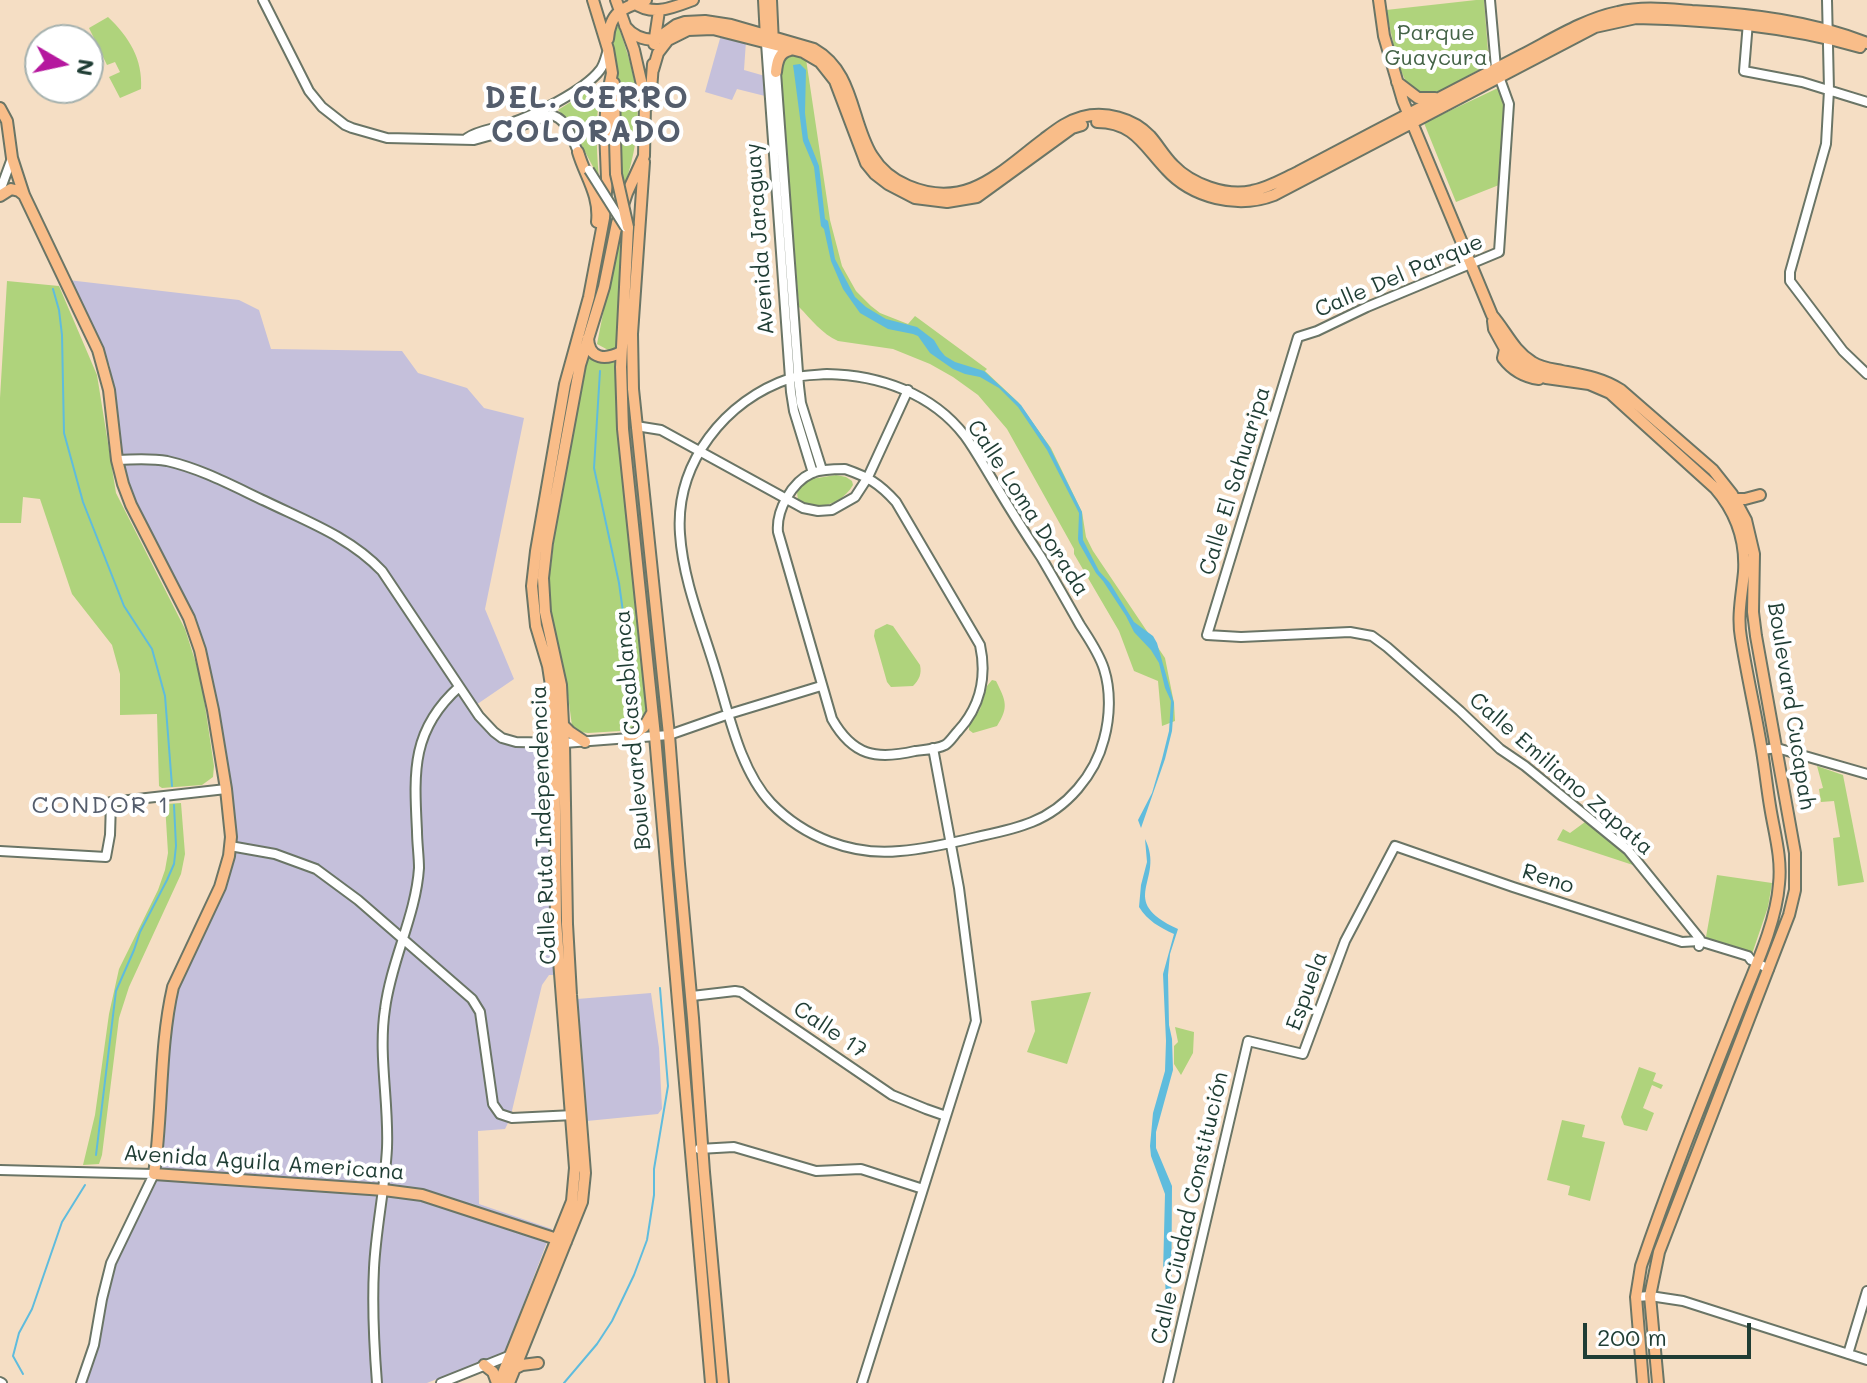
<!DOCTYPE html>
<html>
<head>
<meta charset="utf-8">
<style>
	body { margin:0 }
	#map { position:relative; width:1867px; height:1383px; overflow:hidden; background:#f5dec4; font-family:Mali,sans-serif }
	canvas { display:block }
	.north { position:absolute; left:24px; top:24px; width:80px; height:80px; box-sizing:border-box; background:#fff; border:2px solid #a5b1ae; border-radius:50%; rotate:99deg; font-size:22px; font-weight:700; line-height:32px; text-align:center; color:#1f3d34 }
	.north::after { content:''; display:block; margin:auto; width:28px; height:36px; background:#b5179e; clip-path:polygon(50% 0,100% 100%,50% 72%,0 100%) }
	.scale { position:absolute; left:1583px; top:1323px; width:168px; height:36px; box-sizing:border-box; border:4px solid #1f3d34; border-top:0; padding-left:10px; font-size:24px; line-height:28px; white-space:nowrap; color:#1f3d34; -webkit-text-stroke:6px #fff; paint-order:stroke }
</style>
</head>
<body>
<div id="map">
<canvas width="1867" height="1383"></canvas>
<div class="north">N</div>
<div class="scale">200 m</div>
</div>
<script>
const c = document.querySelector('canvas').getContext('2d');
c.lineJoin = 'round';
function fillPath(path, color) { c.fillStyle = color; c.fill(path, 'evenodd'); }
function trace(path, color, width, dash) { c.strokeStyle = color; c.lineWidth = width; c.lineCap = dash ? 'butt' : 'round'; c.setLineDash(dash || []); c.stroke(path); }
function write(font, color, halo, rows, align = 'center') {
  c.font = font + ' Mali,sans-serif'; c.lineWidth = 8; c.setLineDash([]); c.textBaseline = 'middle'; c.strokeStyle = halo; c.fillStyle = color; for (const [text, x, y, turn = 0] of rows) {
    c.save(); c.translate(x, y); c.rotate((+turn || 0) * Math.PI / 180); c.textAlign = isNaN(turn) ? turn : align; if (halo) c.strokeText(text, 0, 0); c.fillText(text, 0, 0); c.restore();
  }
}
const industrial = new Path2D(`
	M721,35L746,41L744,70L765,76V96L737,89L732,100L705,92Z
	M68,280L239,300L259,310L271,349L402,351L418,373L467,388L484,408L524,418L485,609L514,679L473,707L502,738L555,743L560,975H549L542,985L510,1119L505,1129L478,1131L479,1204L552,1229L505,1352L427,1383H79L88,1360L101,1294L155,1175L174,988L229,859L214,710L194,614L174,588L121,483L116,458L110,366Z
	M651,993L659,1048L662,1109L658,1114L587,1121L577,999Z`);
const green = new Path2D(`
	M1476,0H1484L1489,64L1435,94L1421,95L1407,84L1392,51L1393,42L1386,10Z
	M108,17C129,37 143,59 141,89L120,98L109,77L120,72L115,62L107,65L89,28Z
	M616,20C640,85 646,121 624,188L619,164L618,92L612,40Z
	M790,55H796L806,59L830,220L842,266L856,291L871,306L880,313L908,324L915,316L987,369L985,371L1018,402L1051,448L1082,512L1086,537L1093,551L1165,658L1174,703L1175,721L1162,726L1158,681L1134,671L1119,631L1074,554V549L1007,429L978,395L953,377L930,364L893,349L838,341C822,334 811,319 799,307L780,70C781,62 782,58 790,55Z
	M602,82C595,114 596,145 599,178L568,120L558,110Z
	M1498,88C1511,117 1501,154 1499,185L1456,202L1424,123Z
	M621,222L623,237L617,347L610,351L597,344Z
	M7,281L59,286L97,375L116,493L185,629L201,679L214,766L213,777L202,785L162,788L159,786L157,714L120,715V674L112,645L72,594L40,499L23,497L21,523H0V398Z
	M590,351L619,358L649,711L636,730L588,733L580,732L572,726L566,680L550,612L548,589L556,525L581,385Z
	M836,475L846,477L852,481L853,485C842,504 818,512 798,501L797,492L801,484L811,479Z
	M887,624L893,626L920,665C922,674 919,680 913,686L891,687L887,682L874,636L875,630Z
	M992,680L996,681C1006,701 1009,707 997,726L973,733L969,730V726L980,709L987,686Z
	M1817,766L1843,775L1864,882L1838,886L1833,838L1840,837L1834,801L1821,802L1819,789L1823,788Z
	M181,803L185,854L181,874L129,987L119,1018L102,1155L99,1164L83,1165L95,1115L109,1014L119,969L158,890L165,870L168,853L165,804Z
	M1585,822L1626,853L1636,866L1557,840L1563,829L1570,833Z
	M1717,875L1772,883L1768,907L1752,954L1708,940L1706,937Z
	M1091,992L1067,1064L1027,1052L1035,1031L1031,1001Z
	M1175,1027L1194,1032L1193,1053L1181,1075L1174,1064V1046L1178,1042Z
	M1639,1067L1656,1073L1653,1081L1663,1085L1661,1089L1652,1085L1643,1108L1654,1113L1647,1131L1624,1125L1621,1117Z
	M1562,1120L1585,1125L1582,1137L1605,1142L1590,1201L1568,1195L1570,1186L1547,1180Z`);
const water = new Path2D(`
	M800,64L806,70L805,113L808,138L819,166L825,219L828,221L835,259L855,297L866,307L886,319L917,327L934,340L940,350L945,356L955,362L984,371L1021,405L1049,446L1082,512L1083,540L1099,571L1110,583L1134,622L1153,636L1157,643L1174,703L1172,731L1165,759L1141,828L1138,820L1152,793L1162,759L1169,731L1171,701L1165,688L1159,663L1151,650L1134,632L1126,616L1103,581L1096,573L1079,543L1078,539L1079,513L1047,450L1018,407L999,388L980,377L965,374L953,369L930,353L918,336L913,334L888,329L860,313L843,289L831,261L824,229L821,226L814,167L803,141L794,72L793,65Z
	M1145,839C1166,881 1115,900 1178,929L1170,954L1168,975L1169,1025L1172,1039L1173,1070L1156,1132V1148L1172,1186L1171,1342L1168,1337L1165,1279L1163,1274L1165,1194L1151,1156L1150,1146L1153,1113L1165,1071L1166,1041L1163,974L1174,934C1159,927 1148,921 1139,907L1141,885L1147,862Z`);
const stream = new Path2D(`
	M53,289L59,310L62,335L64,433L83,502L124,606L152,649L165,696L172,786
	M600,371L594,468L619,583L637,713
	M96,1155L116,991L134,950L140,932L167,880L174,864L176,846L174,805
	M23,1374L13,1356L19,1333L32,1309L62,1222L85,1185
	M564,1383L597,1344L612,1321L634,1275L647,1240L654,1195V1169L668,1086L660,988`);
const minor = new Path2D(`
	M263,0L309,91L322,107L345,125L352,128L387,138L474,140L510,130L550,115C568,117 572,141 580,156
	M1490,0L1496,68L1509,104L1499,252L1367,307L1317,331L1298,337L1207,635L1241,637L1350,632L1372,636L1387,647L1460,711L1500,749L1525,766L1628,850L1700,939L1699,946
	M1827,0L1829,90L1826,144L1790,272V281L1843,351L1867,374
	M1748,22L1744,71L1802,82L1867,102
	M766,43L791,392L794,411L813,473
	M774,45L799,386L801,403L822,470
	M467,138C478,130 495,129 508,124C533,116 584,91 600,70C604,65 605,59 607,53
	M0,191L12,158
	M827,374C879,375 932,393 965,436C976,451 985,468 995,484C1010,509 1025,533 1041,557C1054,579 1067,602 1080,625C1089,639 1099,653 1104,669C1111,691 1110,717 1104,739C1095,775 1067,808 1032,822C1015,829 995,833 977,837C952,843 926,849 900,851C852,856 804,837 771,803C740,770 729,714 716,672C703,628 683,581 680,534C675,463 725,400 791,378C802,375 815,375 827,374Z
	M636,426L661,430L803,508L818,511L832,510L855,497L868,477L908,390
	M117,460C134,459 151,458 167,461C202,469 233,486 265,501C306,521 350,537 382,571L479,716L494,732L502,738L516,742L564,743L669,735L729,714L821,686
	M845,469C868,477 879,483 896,502L980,645C987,677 980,707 958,731C954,735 950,742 945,745C938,749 924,750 915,751C876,760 853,756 832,719L778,532C776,510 792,482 812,473C822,469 834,469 845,469Z
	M1762,750L1777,748L1867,774
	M230,846L275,854L316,869L358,900L472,999L480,1012L493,1104L500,1114L512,1118L574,1115
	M0,851L106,857L110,835L111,802L226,789
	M692,996L735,991L741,992L892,1095L926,1109L946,1116
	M699,1149L734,1147L816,1171L861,1169L923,1189
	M0,1170L154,1174L111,1263L102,1299L94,1345L81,1383
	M1636,1297L1650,1296L1683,1301L1867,1360
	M1848,1354L1867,1291
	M0,1382L2,1383
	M377,1383C374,1345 372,1307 374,1268C376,1228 385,1188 387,1148C389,1102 378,1055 385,1009C391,961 416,915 419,868C419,856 417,843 417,831C414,772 411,730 459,687
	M441,1383L511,1355
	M862,1383L976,1021L959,888L933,748
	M1168,1383L1248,1041L1303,1054L1345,941L1395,846L1513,887L1682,942L1699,941L1748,956L1751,960L1769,969`);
const major = new Path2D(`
	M764,0L766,38
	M771,0L773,43
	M1379,0L1384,36L1403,101L1492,315C1506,331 1513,350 1532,362C1541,368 1552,369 1562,371C1583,375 1603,378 1621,390L1713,470L1732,494L1746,520L1754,554L1753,612L1756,636L1795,853V890L1789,915L1659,1252L1650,1296L1658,1383
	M633,2C652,17 672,8 693,0
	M625,26C633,36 643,40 655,40L676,25L685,22L705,21L731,25L814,49C869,80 842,159 908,186C967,211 1001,171 1044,139C1056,130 1067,121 1082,117C1105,111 1133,118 1150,136C1158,145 1164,156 1173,165C1191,184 1226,197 1252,191C1268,188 1283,179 1298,172C1323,159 1349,145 1374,132C1424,106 1473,80 1522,55C1553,39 1584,19 1618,12C1642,6 1667,9 1692,11C1751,14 1811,21 1867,43
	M608,39C610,12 622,8 646,0
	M654,44L659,11
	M653,70L658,53L668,40L688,30L713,29L803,52L820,62L835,81L866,163L875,174L888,184L915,198L947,202L977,197L1072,128L1082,125
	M776,72C777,62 779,52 790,50
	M1397,82L1418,98H1435
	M614,83L615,139
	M650,104L653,64
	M0,108L7,121L12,158L24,195L98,350L109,390L117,460L123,484L131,505L189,618L200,650L213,710L226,789L231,837L229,856L220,887L173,987C159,1048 163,1112 154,1174L384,1190L422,1195L566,1242
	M1097,122C1134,122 1144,146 1166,169C1192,198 1238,209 1274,195L1595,27L1636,18C1712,20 1787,26 1860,47
	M578,152C585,176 600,195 597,222
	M644,162L632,334L633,389L669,735L679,864L693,1018L704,1172L723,1383
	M0,196L11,189L19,191L24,195
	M628,227L621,367L623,429L655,736L711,1383
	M1493,321L1494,329L1505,349L1521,365L1546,378L1589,384L1610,393L1715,488C1735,511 1746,540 1744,572C1742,594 1737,616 1741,638C1747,676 1756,714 1762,751C1765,769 1767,788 1770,806C1774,832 1782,857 1779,884C1776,926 1751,976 1736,1016C1703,1099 1670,1181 1641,1266L1636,1297L1643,1383
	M588,338C589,360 606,360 621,352
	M1505,349L1503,358C1512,370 1524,377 1539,379
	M1735,499H1745L1760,495
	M563,725L570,732L585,742
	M629,738L644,727L652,713
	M484,1365L493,1372L497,1383
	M514,1369L522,1365L538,1363
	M499,1383L572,1201L575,1168L556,921L554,705L548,666L536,626L532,586L536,551L565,384L589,297L604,218L607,179L605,129L607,97L612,73L608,49L593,0
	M509,1383L582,1202L585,1173L571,995L567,924L564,743L561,685L545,612L543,578L547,543L580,365L604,287L617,223L627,193L644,156L645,104L642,85L634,50L616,0`);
const minorBridge = new Path2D(`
	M589,170L625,227`);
const majorBridge = new Path2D(`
	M615,139L616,174L628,227`);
const parkNames = [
	["Parque",1436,33],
	["Guaycura",1436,58]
];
const streetNames = [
	["Avenida Jaraguay",760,239,-94],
	["Calle Del Parque",1399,276,-23],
	["Calle El Sahuaripa",1235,481,-73],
	["Calle Loma Dorada",1028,508,57],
	["Boulevard Cucapah",1791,706,81],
	["Boulevard Casablanca",633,730,-95],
	["Calle Emiliano Zapata",1561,774,41],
	["Calle Ruta Independencia",544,825,-92],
	["Reno",1548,879,18],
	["Espuela",1307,991,-70],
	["Calle 17",830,1030,34],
	["Avenida Aguila Americana",264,1163,4],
	["Calle Ciudad Constitución",1190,1208,-77]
];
const neighbourhoodNames = [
	["CONDOR 1",101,806]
];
const districtNames = [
	["DEL. CERRO",587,99],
	["COLORADO",587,133]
];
fillPath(industrial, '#c5c0db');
fillPath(green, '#afd37c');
fillPath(water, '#5fbcdd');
trace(stream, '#5fbcdd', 2);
trace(minor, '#6a7566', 12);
trace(major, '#6a7566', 14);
trace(minor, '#fff', 8);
trace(major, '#f9bd89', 10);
trace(minorBridge, '#6a7566', 12, []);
trace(majorBridge, '#6a7566', 14, []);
trace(minorBridge, '#fff', 8);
trace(majorBridge, '#f9bd89', 10);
write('22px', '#436246', '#fff', parkNames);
write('22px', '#1f3d34', '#fff', streetNames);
c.letterSpacing = '2px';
write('24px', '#545d6c', '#fff', neighbourhoodNames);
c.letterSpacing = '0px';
c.letterSpacing = '2px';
write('bold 30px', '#545d6c', '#fff', districtNames);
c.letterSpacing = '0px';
</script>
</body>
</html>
